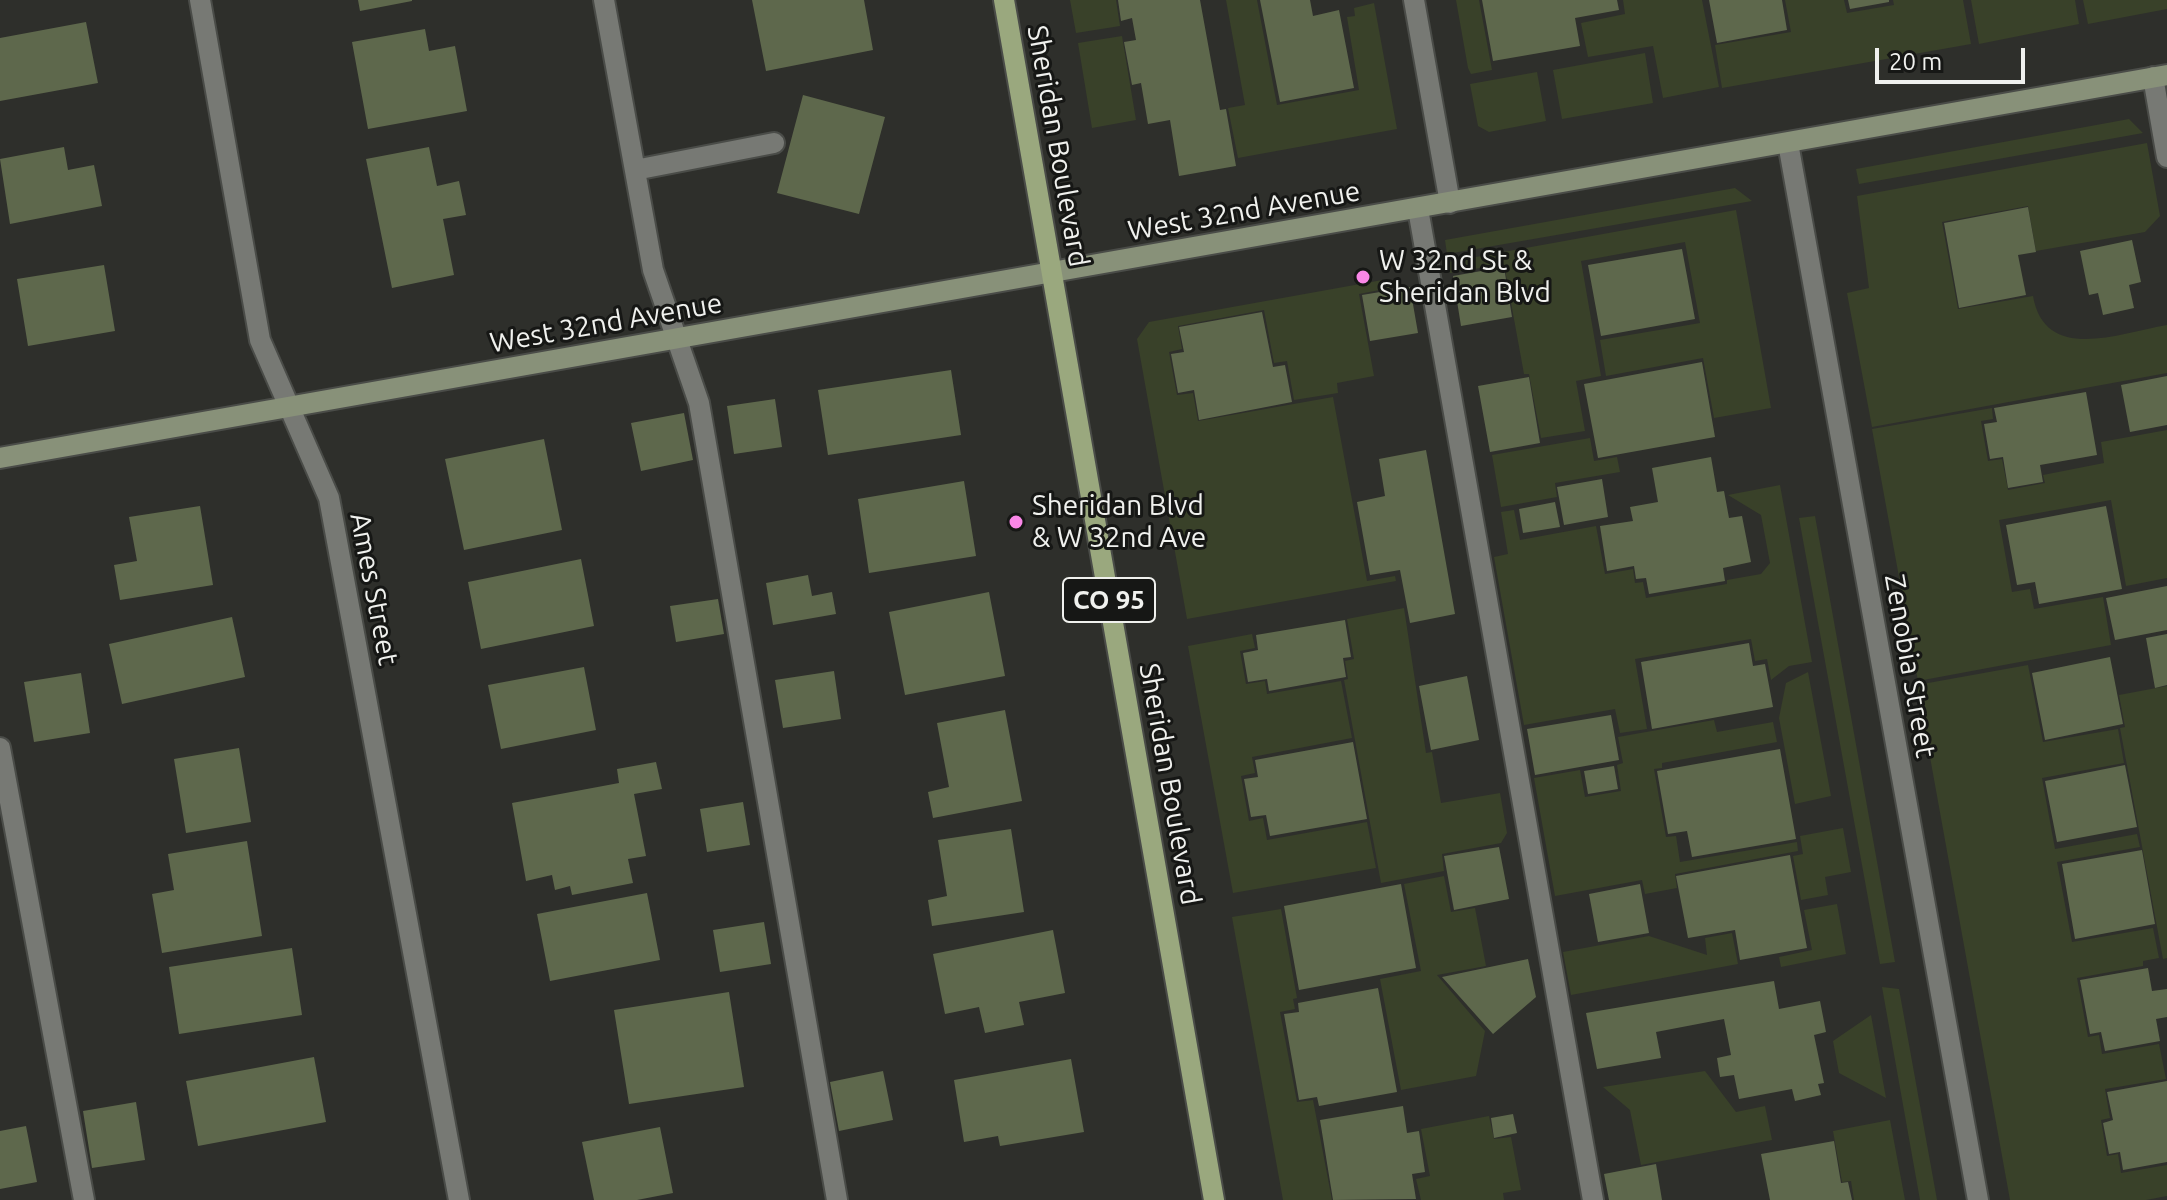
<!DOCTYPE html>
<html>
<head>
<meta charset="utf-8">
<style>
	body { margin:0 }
	#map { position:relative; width:2167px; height:1200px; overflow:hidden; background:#2e2f2b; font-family:Ubuntu,sans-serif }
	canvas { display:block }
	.scale { position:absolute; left:1875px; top:48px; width:150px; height:36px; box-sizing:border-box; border:4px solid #f0f1ee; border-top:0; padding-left:10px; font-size:24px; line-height:28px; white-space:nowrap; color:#f0f1ee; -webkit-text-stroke:6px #161715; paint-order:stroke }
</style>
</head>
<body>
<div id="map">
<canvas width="2167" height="1200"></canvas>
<div class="scale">20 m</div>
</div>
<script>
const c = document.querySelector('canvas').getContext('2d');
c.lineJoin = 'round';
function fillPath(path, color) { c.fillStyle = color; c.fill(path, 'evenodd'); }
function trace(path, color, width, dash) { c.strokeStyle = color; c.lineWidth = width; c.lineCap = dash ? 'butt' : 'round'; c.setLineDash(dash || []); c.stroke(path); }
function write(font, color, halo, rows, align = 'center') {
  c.font = font + ' Ubuntu,sans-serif'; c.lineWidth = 6; c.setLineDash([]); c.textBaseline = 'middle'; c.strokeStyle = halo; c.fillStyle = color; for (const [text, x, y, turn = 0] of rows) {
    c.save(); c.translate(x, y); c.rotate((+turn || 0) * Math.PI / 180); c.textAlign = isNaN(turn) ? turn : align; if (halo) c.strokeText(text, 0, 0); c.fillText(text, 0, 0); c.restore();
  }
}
const green = new Path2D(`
	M1070,0H1116L1120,26L1076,33Z
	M1226,0H1257L1277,105L1359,90L1347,17L1355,16L1354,8L1374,3L1397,129L1238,158L1228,108L1245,105Z
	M1456,0H1479L1492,70L1471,74L1468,68Z
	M1623,0H1702L1719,87L1663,98L1653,46L1588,57L1581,23L1625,14Z
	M1785,0H1844L1847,13L1894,5L1893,0H1963L1971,44L1722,88L1715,45L1791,32Z
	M1971,0H2075L2079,24L1979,44Z
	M2083,0H2167V9L2088,24Z
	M1122,36L1136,120L1092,128L1078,43Z
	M1645,53L1653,103L1562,119L1553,70Z
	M1537,72L1546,121L1489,132L1478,126L1470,84Z
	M2129,119L2143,133L1859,184L1856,169Z
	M2147,143L2160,216L2145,232L2036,251L2028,206L1942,222L1958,309L2033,296C2045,364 2119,333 2167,325V373L1872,427L1847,293L1869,288L1857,196Z
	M1735,188L1752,201L1447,254L1445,240Z
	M1736,210L1771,408L1714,418L1703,358L1606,376L1600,340L1700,323L1685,242L1581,261L1601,376L1576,381L1585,431L1541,438L1529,374H1524L1504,264L1450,273L1448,262Z
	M1388,279L1390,288L1359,294L1374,376L1337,383L1338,393L1294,400L1287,361L1274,363L1264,310L1178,326L1182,349L1169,352L1177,395L1193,393L1198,421L1333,397L1367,581L1395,576L1396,581L1187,619L1137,339L1149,322Z
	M1992,408L1993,419L1981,421L1988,461L2002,459L2008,490L2045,483L2043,475L2104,463L2101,442L2167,430V578L2126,586L2111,500L1999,520L2012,592L2030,589L2034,609L2103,597L2111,645L1918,681L1872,429Z
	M1590,438L1594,461L1617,457L1620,472L1555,483L1557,497L1501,507L1492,455Z
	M1780,485L1812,662L1789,666L1771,680L1767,659L1755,661L1751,639L1635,659L1647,729L1620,733L1615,709L1524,725L1494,557L1508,554L1501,512L1514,510L1520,540L1596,526L1605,574L1633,569L1635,583L1643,582L1646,598L1727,584V580L1761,574L1770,563L1761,515L1728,495Z
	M1815,516L1895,962L1880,964L1799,518Z
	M1404,608L1426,753L1432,752L1441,803L1500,793L1507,833L1501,843L1442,854L1444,871L1381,883L1344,680L1348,679L1345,661L1354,659L1347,619Z
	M1252,634L1255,648L1240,651L1246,684L1265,681L1267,694L1341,681L1352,738L1252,757L1255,773L1241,776L1249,821L1263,818L1267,840L1367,822L1376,868L1233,893L1188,646Z
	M2028,665L2043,742L2118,729L2124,763L2042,778L2055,849L2137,834L2140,847L2057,862L2072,942L2153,928L2159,958L2143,961V966L2077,978L2088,1037L2099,1035L2102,1054L2159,1044L2166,1079L2105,1089L2110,1118L2101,1120L2107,1156L2118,1154L2121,1173L2167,1165V1196L2146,1200H2010L1917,685Z
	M1808,672L1831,796L1795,804L1779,718L1786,683Z
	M2167,686V958L2163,959L2120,728L2125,727L2119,695Z
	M1714,720L1717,732L1773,722L1777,742L1662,763V768L1654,769L1666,837L1676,836L1680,862L1797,842L1798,851L1675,874L1677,888L1645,894L1642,880L1555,896L1534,778L1580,770L1585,797L1621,791L1617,765L1623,763L1618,737Z
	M1843,828L1851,872L1825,877L1828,895L1801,900L1793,856L1803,854L1800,836Z
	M1444,876L1451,912L1475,908L1486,966L1437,975L1485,1031L1476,1076L1401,1090L1380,979L1421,971L1404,884Z
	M1837,904L1846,954L1781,967L1779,957L1812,950L1804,910Z
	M1281,909L1297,998L1293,999L1295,1009L1280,1012L1297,1102L1313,1100L1332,1200H1283L1232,917Z
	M1732,933L1738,964L1571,995L1563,952L1649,936L1707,955L1705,938Z
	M1882,987L1899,989L1937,1200H1920Z
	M1871,1015L1886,1098L1839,1073L1833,1041Z
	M1705,1071L1736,1112L1765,1106L1772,1140L1641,1165L1630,1110L1603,1087Z
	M1489,1116L1494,1139L1511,1137L1521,1190L1503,1193L1504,1200H1421L1416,1179L1430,1176L1421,1129Z
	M1890,1120L1905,1200H1854L1851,1181L1842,1182L1833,1131Z`);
const building = new Path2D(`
	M358,0H412V1L360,11Z
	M752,0H864L873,50L766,71Z
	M1118,0H1200L1220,110L1226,109L1236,166L1179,176L1170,120L1148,124L1141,83L1132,85L1124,42L1136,40L1132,18L1121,21Z
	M1260,0H1310L1313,16L1339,10L1354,88L1280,102Z
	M1482,0H1617L1619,10L1575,18L1580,46L1493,61Z
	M1709,0H1782L1787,30L1717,43Z
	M1848,0H1889V2L1850,9Z
	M86,22L98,83L0,101V38Z
	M425,29L429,51L455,46L467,111L368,129L352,42Z
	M803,95L885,117L859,214L777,193Z
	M64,147L68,170L94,165L102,206L10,224L0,159Z
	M429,147L437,186L459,181L466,215L443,219L454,275L392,288L366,159Z
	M2028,207L2036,252L2018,255L2026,295L1959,308L1944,223Z
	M2132,240L2141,282L2129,285L2134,308L2103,315L2098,293L2089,295L2080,251Z
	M1682,249L1695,319L1601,336L1588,265Z
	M104,265L115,331L28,346L17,279Z
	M1504,267L1512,317L1461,326L1453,276Z
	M1410,287L1418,333L1370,341L1362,295Z
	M1262,312L1273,367L1285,365L1292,402L1199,420L1194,390L1178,393L1171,354L1184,352L1179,327Z
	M1702,362L1715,437L1598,458L1584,384Z
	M951,370L961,435L828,455L818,390Z
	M2167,376V425L2130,432L2121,385Z
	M1529,377L1540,443L1490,452L1478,386Z
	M2086,392L2097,455L2040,465L2043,482L2008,488L2003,457L1990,459L1984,424L1997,422L1994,408Z
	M775,399L782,447L734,454L727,406Z
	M684,413L693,460L641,471L631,423Z
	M544,439L562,530L464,550L445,459Z
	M1426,450L1455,614L1410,623L1400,570L1370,575L1357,502L1385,496L1379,459Z
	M1711,457L1717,492L1724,491L1729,518L1742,516L1751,562L1723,568L1725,581L1649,594L1646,578L1636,579L1634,566L1607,571L1600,526L1633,521L1630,507L1658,502L1652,468Z
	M1602,479L1608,517L1564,525L1557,487Z
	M964,481L976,556L869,573L858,499Z
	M1555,502L1560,527L1523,533L1519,509Z
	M200,506L213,585L120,600L114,565L137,561L129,517Z
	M2106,506L2122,589L2039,604L2035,582L2017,585L2006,525Z
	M581,559L594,626L481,649L468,582Z
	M808,575L812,596L832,592L836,614L773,625L766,583Z
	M2167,586V630L2115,640L2106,598Z
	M989,592L1005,676L905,695L889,612Z
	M718,599L724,634L676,642L670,606Z
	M232,617L245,677L122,704L109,644Z
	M1345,620L1351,657L1343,658L1346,677L1269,691L1267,679L1248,682L1243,653L1258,650L1256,635Z
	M2167,634V685L2155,688L2146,638Z
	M1749,643L1753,666L1765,664L1773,707L1652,729L1641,662Z
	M2110,657L2123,724L2045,740L2032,673Z
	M584,667L596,730L501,749L488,685Z
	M834,671L841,719L783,728L775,680Z
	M81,673L90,733L34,742L24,682Z
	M1467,676L1479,740L1431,750L1419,686Z
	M1005,710L1022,801L933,818L928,792L949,787L937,723Z
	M1611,715L1619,760L1535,775L1527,729Z
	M1353,742L1367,819L1270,836L1266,815L1251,817L1244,779L1258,777L1255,760Z
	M239,748L251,822L186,833L174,759Z
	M1780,749L1796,839L1692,857L1687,831L1668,834L1657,771Z
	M656,762L662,789L634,794L646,856L628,859L633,883L572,895L570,886L555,890L552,875L526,881L512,803L619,783L617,769Z
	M2125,765L2137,827L2057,842L2045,781Z
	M1614,766L1618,789L1588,794L1584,771Z
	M743,802L750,845L707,852L700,809Z
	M1011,829L1024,912L932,926L928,900L947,896L938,840Z
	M247,841L262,936L162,953L152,894L174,890L168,854Z
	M1499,847L1509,899L1454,910L1444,856Z
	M2142,850L2155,924L2075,939L2062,864Z
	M1790,855L1807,948L1740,960L1735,930L1688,938L1676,876Z
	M1401,884L1416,968L1299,990L1284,906Z
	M1640,884L1649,933L1598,942L1589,894Z
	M647,893L660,960L550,981L537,914Z
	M764,922L771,964L720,972L713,930Z
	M1053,930L1065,993L1019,1002L1024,1025L985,1033L979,1007L945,1014L933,954Z
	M292,948L302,1015L179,1034L169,967Z
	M1528,959L1536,997L1493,1034L1442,977Z
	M2148,968L2152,991L2167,989V1017L2156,1019L2160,1041L2105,1051L2101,1032L2090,1034L2080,980Z
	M1774,981L1779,1009L1820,1001L1826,1032L1814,1035L1824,1083L1818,1084L1821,1095L1795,1101L1792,1089L1739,1099L1734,1075L1720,1077L1717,1058L1731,1055L1724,1019L1656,1032L1661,1058L1597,1069L1586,1013Z
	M1378,988L1397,1092L1319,1106L1317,1097L1299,1100L1284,1014L1299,1012L1298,1003Z
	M729,992L744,1087L629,1104L614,1010Z
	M314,1057L326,1122L198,1146L186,1081Z
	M1071,1059L1084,1132L1000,1146L998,1136L964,1142L954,1080Z
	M883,1071L893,1120L839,1131L830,1082Z
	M2167,1081V1162L2123,1170L2120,1152L2109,1154L2103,1123L2113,1120L2107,1092Z
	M136,1102L145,1160L92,1168L83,1111Z
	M1403,1106L1407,1133L1419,1131L1425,1172L1412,1174L1416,1199L1333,1200L1320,1120Z
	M1513,1114L1517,1133L1494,1138L1491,1118Z
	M26,1126L37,1182L0,1189V1131Z
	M660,1127L673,1193L637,1200H594L582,1142Z
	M1834,1141L1841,1183L1848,1182L1852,1200H1770L1761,1154Z
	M1656,1164L1662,1200H1609L1604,1174Z`);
const lane = new Path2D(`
	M604,0L653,270L699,403L837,1200
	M2153,77L2167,157
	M635,170L774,143
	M1418,209L1593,1200
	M0,748L84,1200`);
const street = new Path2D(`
	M200,0L260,340L329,498L459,1200
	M1414,0L1450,203
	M1788,143L1978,1200`);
const secondary = new Path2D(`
	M0,458L2167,75`);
const primary = new Path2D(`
	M1004,0L1214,1200`);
const markers = [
	[1363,277,8,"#fa87e7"],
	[1016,522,8,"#fa87e7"]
];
const shields = [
	[1109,600,92]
];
const shieldNames = [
	["CO 95",1109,600]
];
const streetNames = [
	["Sheridan Boulevard",1058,146,80],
	["West 32nd Avenue",1244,211,-10],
	["West 32nd Avenue",606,323,-10],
	["Ames Street",374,589,79],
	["Zenobia Street",1910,666,80],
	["Sheridan Boulevard",1170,784,80]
];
const poiNames = [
	["W 32nd St &",1379,261],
	["Sheridan Blvd",1379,293],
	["Sheridan Blvd",1032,506],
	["& W 32nd Ave",1032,538]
];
fillPath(green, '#394129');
fillPath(building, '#5e684c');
trace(lane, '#4a4c48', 24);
trace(street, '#4a4c48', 24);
trace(secondary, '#4a4c48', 24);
trace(primary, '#4a4c48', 24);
trace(lane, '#777974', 20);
trace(street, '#777974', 20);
trace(secondary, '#889179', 20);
trace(primary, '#9aa87e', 20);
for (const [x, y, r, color] of markers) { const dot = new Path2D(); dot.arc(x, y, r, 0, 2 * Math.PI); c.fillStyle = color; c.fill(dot); trace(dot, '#161715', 3); }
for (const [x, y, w] of shields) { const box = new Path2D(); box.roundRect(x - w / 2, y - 22, w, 44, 6); c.fillStyle = '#161715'; c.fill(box); trace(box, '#f0f1ee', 2); }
write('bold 26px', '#f0f1ee', null, shieldNames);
write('28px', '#f0f1ee', '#161715', streetNames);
write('28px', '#f0f1ee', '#161715', poiNames, 'left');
</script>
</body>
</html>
